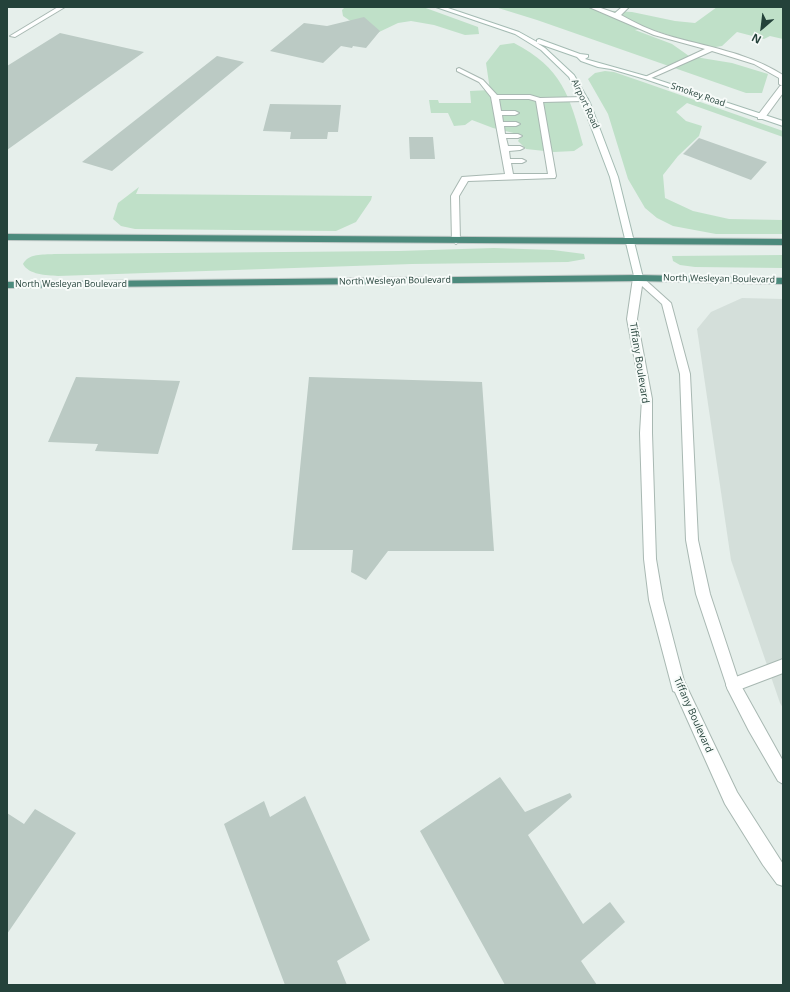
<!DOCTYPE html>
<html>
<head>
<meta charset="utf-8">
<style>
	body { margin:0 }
	#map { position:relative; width:790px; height:992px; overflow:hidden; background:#e6efeb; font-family:"Open Sans",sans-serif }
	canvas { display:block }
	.frame { position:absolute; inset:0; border:8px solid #24423a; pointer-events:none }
	.north { position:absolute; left:742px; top:8px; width:40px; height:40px; -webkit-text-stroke:3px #f7fbf9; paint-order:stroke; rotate:208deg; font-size:11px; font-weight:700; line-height:16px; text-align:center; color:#24423a }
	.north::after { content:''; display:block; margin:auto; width:14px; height:18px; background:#24423a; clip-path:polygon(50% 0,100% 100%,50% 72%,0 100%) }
</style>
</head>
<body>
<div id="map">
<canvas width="790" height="992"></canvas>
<div class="frame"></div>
<div class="north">N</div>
</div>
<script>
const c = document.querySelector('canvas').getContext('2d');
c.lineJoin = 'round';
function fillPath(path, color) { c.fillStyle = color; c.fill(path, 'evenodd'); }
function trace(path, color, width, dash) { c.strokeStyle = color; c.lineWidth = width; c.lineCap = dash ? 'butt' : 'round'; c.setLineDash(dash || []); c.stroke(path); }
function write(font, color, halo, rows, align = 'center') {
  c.font = font + ' "Open Sans",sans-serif'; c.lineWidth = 4; c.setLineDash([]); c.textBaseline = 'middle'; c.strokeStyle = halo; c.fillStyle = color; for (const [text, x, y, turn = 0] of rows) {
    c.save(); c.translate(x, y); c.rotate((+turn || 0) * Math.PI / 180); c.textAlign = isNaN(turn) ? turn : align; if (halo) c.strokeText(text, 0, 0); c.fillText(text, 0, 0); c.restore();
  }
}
const built = new Path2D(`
	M742,298L783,299V708L780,703L731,560L697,329L711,312Z`);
const green = new Path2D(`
	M345,7H423L478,27L479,34L465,35L434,25L411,21L398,23L377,33L352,22L343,16L342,10Z
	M495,7H589L597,10L632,12L675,21L695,23L717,7H783V39L770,36L764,39L737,32L722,46L709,48L647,28L635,30L672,44L689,56L732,63L768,74L762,93H746L537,20Z
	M514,43C562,68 570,96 583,145L574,151L554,152L526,149L518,141L522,135L493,128L472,120L465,125L454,126L448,113H431L429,100H438L439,103H471L470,91L490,90L486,63L500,45Z
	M605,71L614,72L646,83L783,131V137L687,103L676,112L686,121L702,126L699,136L678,156L663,175L665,198L693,211L729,219L783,220V234H716L673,226L657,218L645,208L628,179L608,114L588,79L595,73Z
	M139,187L136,194L372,196L371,200L356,222L336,231L135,229L121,226L113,219L118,203Z
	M494,248L553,250L584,254L585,259L568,262L412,264L58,276C46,275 29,275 23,264C29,253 42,255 54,254L399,251Z
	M783,255V268L695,267L680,265L673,261L672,256Z`);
const building = new Path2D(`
	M364,17L380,31L366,48L353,46L352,48L341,46L323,63L270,51L304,23L327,26Z
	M60,33L144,52L7,150V66Z
	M217,56L244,62L112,171L82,162Z
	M270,104L341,105L338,132H328L327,139H290L291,132L263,131Z
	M409,137H433L435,159H410Z
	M699,138L767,162L751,180L683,154Z
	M76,377L180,381L158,454L95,451L98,444L48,442Z
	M309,377L482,382L494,551H388L366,580L351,572L353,550H292Z
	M500,777L525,812L570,793L572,797L528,835L583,924L610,902L625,922L581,961L597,985H505L420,831Z
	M305,796L370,940L337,961L347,985H285L224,824L264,801L270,817Z
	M35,809L76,833L7,934V813L24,824Z`);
const service = new Path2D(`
	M58,7H65L15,37L10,36Z
	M589,7H598L615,13L622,7H629L621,15C635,23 650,30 666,35C706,47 747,52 783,75V93L764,119H758V115L780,86H782L779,84V78L754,64L712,51L649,79H645V77L705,49L654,35Z
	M459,68L483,80L497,95H530L540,98L584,97L588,99L584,101L543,102L556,176L555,178L468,181L459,196L460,241L456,244L452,241L451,196L462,177L505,174L491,97L479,82L457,71V69ZM499,99H529L536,101L548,174H513L511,163H522L526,161L522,159H510L509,151L520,150L524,148L520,146H508L506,138H518L522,136L518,134H505L504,126H516L520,124L516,122H503L502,115H515L519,113L515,111H501Z
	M783,659V673L733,692L728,690L726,685L728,680Z`);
const tertiary = new Path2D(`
	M638,275L641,276L671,303L690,374L698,540L710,594L739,682L783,761V784L778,781L749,731L728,690L696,594L686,540L680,374L662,304L642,286L637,319L652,399V433L656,559L663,600L684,681L737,792L783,864V886L777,884L763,865L725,804L675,692L673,691L649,600L644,559L640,433L642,399L627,319L633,278Z`);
const secondary = new Path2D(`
	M436,7H445L519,32L537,42V40L539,39L580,54L588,55V57L585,59L649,77L783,121V126L645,79L611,69L598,67L581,61L577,57L537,43L545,48L574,75L590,103L618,177L643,278L641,280H635L610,177L582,103L569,77L541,50L515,34Z`);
const trunk = new Path2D(`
	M7,234L783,239V245L7,240Z
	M638,275L783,278V284L638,281L7,288V282Z`);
const farStreetnames = [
	["Smokey Road",698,95,19],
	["Airport Road",585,104,65],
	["North Wesleyan Boulevard",719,279,1],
	["North Wesleyan Boulevard",395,281,-1],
	["North Wesleyan Boulevard",71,284]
];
const streetNames = [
	["Tiffany Boulevard",639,363,81],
	["Tiffany Boulevard",693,715,66]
];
fillPath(built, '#d4dfda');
fillPath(green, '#bfe0c8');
fillPath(building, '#bbcac4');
trace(service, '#a8b8b2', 2);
trace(tertiary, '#a8b8b2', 2);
trace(secondary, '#a4bbb3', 2);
trace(trunk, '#c2cac8', 2);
fillPath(service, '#fff');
fillPath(tertiary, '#fff');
fillPath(secondary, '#fff');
fillPath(trunk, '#4c8a7c');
write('9px', '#24423a', '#f7fbf9', farStreetnames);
write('10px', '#24423a', '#f7fbf9', streetNames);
</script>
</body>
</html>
